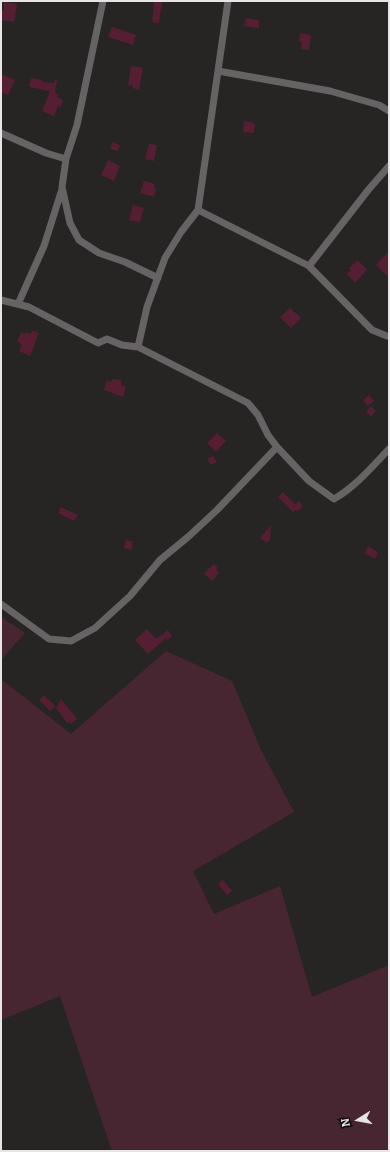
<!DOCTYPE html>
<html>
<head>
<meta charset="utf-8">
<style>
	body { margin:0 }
	#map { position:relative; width:390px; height:1152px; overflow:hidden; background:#272424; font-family:Bitter,serif }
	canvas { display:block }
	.frame { position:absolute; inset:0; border:2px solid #e6e4e4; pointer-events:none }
	.north { position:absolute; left:338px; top:1100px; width:40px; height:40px; -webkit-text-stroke:3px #0f0d0e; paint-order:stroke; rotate:259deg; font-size:11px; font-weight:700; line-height:16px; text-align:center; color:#e6e4e4 }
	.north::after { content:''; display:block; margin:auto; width:14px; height:18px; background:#e6e4e4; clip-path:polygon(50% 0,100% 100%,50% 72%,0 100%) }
</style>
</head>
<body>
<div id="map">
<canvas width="390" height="1152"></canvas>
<div class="frame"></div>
<div class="north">N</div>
</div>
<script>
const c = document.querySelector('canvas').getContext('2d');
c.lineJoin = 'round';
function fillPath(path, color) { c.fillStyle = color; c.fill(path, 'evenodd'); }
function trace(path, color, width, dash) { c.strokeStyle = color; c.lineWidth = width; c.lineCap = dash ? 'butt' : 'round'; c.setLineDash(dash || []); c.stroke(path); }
const green = new Path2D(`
	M1,617L25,633L1,660Z
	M166,651L232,681L261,750L294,812L193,871L214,914L280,886L312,997L389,965V1151H112L60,996L1,1020V679L71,734Z`);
const building = new Path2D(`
	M154,1H162L159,23L152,22Z
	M4,2L17,4L14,22L1,20V10H4Z
	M246,18L259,20V28L244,26Z
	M112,27L136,35L133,45L108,37Z
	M300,33L311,35L309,50L301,49L302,42L299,41Z
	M131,66L143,68L139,90L133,88V86L128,85Z
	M1,74L15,80L8,95L1,92Z
	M31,78L42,80V82L54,83L55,80H57L55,93L58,95L57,97L63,100L61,107L58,106L54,116L42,111L50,91L29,87Z
	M244,121L255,123L254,133L243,132Z
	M112,142L120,145L118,151L110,149Z
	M149,144L157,145L154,161L145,159Z
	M108,160L120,166L114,181L101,175Z
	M144,181L155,184L154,188L156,189L154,197L140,193Z
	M133,205L144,208L140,222L129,220Z
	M389,251V278L376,265Z
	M358,260L367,270L355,283L347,274L351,270L349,268Z
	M290,308L301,318L291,328L280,317Z
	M32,330L39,333L30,356L19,351L22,344L17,342L21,332L25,334V332L31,334Z
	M113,379L121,380V385L126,387L123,397L104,390L107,380L110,382Z
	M369,395L374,401L368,406L363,400Z
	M371,406L376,411L371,416L366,412Z
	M217,433L226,441L216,452L207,443Z
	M213,456L217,462L211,465L207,459Z
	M283,492L295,504L299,501L303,507L297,511L296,510L293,512L278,497Z
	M61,507L78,515L74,521L58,513Z
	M271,525L270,540L267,543L260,538Z
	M126,540L133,542L131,550L124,548Z
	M368,546L378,552L375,559L365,553Z
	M214,564L218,568L216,570L219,573L212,581L204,573Z
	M147,629L156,639L168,630L172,636L167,640L166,638L148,654L135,640Z
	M44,695L55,706L50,711L39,700Z
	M61,699L77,719L71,724L69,722L67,723L56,708Z
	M223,880L232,891L227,895L218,884Z`);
const street = new Path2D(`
	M103,1L77,125L66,159L62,187L70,223L79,240L99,253L125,262L158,278
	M228,1L198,210L309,266L372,330L387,336H389
	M218,71L330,91L379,105L389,111
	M1,133L46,153L66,159
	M309,266L369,189L389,166
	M1,300L29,307L98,343L107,339L122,345L138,347L248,403L258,415L268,435L277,447L309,481L334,499C355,487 372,467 389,449
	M18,304L44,246L62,189
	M138,347L147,307L165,258L181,232L198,210
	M1,604L49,639L71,641L95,628L130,596L160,560L188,537L217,510L277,447`);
fillPath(green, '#482631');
fillPath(building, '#561e33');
trace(street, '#676364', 7);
</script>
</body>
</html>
